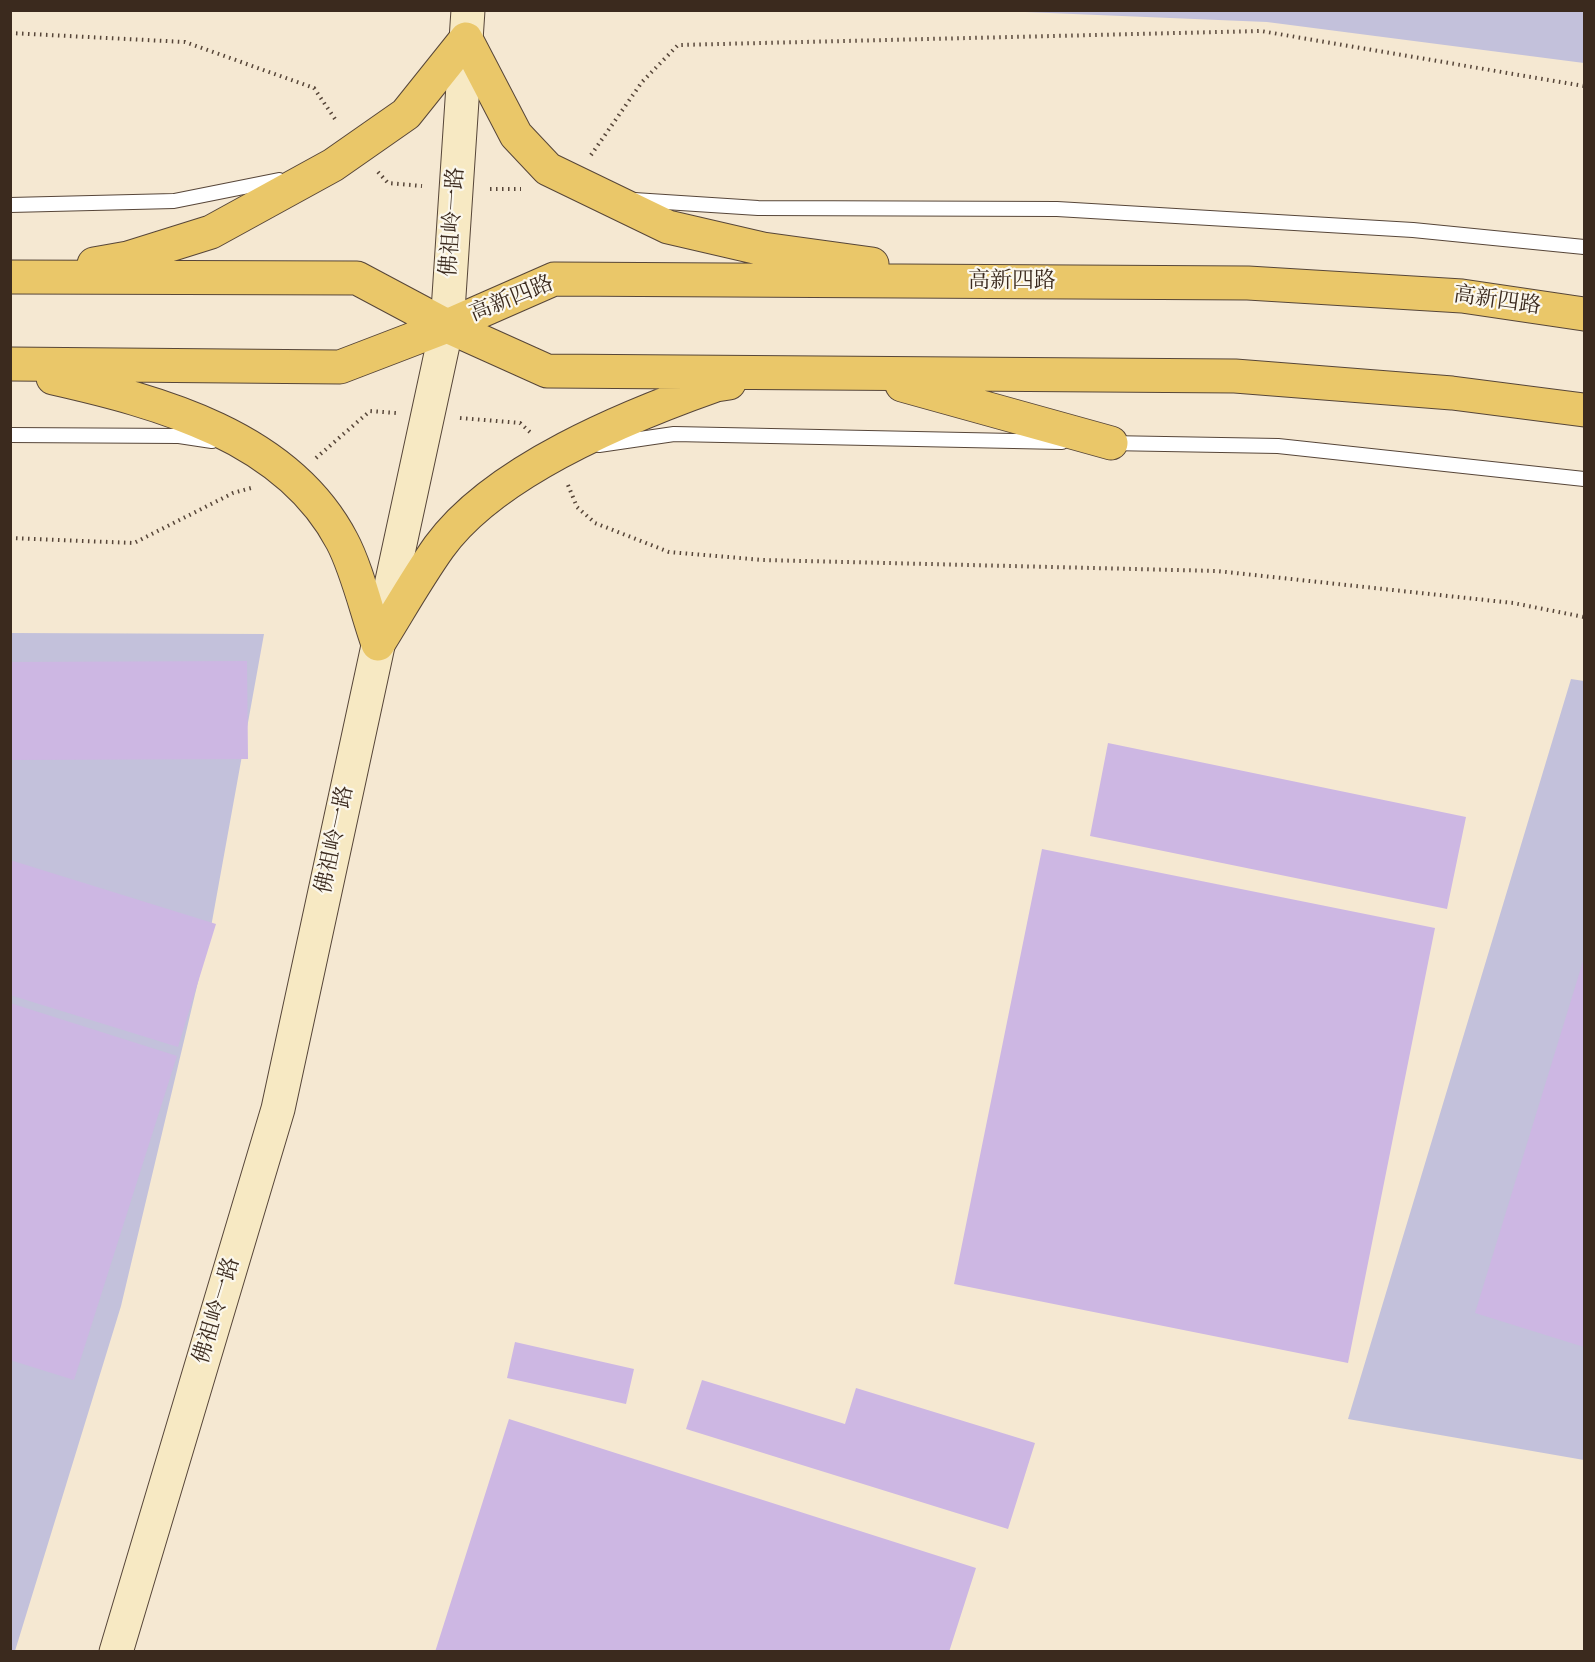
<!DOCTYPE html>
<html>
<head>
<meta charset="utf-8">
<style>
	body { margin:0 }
	#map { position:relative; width:1595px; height:1662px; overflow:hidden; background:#f5e8d2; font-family:"IM FELL Double Pica",serif }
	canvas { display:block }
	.frame { position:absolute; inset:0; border:12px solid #3b2a1e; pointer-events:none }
</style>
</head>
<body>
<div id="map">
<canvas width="1595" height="1662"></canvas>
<div class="frame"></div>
</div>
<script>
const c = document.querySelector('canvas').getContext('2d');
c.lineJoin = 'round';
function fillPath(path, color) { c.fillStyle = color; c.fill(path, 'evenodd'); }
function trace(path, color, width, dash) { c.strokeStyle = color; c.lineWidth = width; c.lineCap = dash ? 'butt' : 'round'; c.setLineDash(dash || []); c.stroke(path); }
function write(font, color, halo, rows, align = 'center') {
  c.font = font + ' "IM FELL Double Pica","Noto Serif SC",serif'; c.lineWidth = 4.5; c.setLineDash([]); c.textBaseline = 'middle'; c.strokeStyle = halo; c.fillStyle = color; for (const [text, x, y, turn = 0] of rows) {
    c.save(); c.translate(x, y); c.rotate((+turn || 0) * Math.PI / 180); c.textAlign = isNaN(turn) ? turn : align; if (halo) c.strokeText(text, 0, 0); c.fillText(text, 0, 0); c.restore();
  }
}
const industrial = new Path2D(`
	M1001,11H1584V63L1267,22Z
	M11,633L264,634L211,927L121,1306L15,1651L11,1652Z
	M1571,679L1584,681V1460L1348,1419Z`);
const building = new Path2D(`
	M247,661L248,759L10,760V662Z
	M1108,743L1466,817L1447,909L1090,836Z
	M1042,849L1435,928L1348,1363L954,1284Z
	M10,860L216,924L178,1047L10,995Z
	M1584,958V1347L1475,1313Z
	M10,1003L177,1056L74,1380L10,1360Z
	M515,1342L634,1369L626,1404L507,1378Z
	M702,1380L845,1424L856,1388L1035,1443L1008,1529L686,1429Z
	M509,1419L976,1568L949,1652H435Z`);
const path = new Path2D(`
	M10,33L185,42L314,88L337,122
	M591,155L642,82L678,45L1261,31L1584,86
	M378,172L388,183L422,186
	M490,189H521
	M460,418L520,423L530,432
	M316,458L370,411L396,413
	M568,485L577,507L595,523L669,552L763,560L1217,571L1513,603L1584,617
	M10,538L134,543L233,493L251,488`);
const lane = new Path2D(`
	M634,200L758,208L1057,209L1413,230L1584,247
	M10,205L174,201L279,180
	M10,435L179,436L212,441
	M1108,443L1278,446L1584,479
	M599,445L674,434L1062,442`);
const secondary = new Path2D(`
	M116,1652L278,1109L447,326L468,10`);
const primary = new Path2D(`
	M94,264L128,258L211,232L333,165L406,114L466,39L516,135L548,169L668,227L763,249L872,264
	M10,277L357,278L447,326L554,279L1248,283L1462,296L1584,314
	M10,364L340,367L447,326L547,371L1235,376L1452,393L1584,410
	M53,378C159,402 287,436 342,541C357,569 367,613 378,644C398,612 417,578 439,547C495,470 628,416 716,385L729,383
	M902,385L1111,443`);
const streetNames = [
	["佛祖岭一路",454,222,-86],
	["高新四路",1012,282],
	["高新四路",512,300,-22],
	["高新四路",1497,302,8],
	["佛祖岭一路",336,840,-78],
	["佛祖岭一路",218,1311,-73]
];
fillPath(industrial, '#c3c1db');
fillPath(building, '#cdb7e3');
trace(lane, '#574639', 16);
trace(secondary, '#574639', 35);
trace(primary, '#574639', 35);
trace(path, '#574639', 4, [1.5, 4.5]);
trace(lane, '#fff', 14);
trace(secondary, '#f7e9c3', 33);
trace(primary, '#eac769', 33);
write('22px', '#3b2a1e', '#fbf7ec', streetNames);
</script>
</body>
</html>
